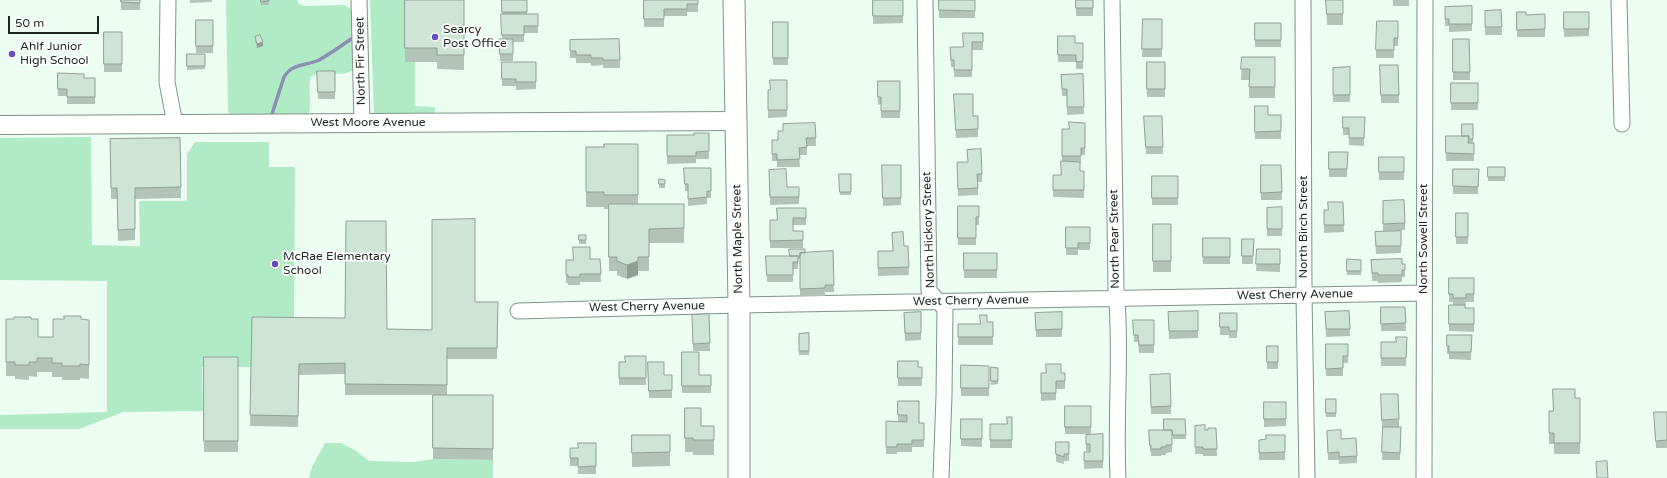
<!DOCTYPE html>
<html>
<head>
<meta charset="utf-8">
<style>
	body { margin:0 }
	#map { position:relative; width:1667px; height:478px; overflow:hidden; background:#ecfef2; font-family:"Varela Round",sans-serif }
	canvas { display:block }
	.scale { position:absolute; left:8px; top:16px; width:91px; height:18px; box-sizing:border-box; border:2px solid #1d2620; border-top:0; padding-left:5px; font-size:12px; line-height:14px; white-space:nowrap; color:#1d2620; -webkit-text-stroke:3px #fff; paint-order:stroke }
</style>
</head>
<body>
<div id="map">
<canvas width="1667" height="478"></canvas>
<div class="scale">50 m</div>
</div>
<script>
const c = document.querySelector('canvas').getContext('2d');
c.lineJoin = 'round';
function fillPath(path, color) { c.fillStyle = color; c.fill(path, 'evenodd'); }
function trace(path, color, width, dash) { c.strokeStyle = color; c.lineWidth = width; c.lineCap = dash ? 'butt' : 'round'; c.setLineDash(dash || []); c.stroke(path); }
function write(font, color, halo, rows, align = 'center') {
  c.font = font + ' "Varela Round",sans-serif'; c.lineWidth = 3.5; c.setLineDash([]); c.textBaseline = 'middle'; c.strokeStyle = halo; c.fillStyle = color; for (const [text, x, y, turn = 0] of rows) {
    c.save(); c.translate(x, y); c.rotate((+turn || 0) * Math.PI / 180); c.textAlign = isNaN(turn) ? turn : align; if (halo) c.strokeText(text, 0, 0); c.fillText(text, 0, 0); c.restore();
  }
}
const green = new Path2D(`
	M226,0H297L299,4L305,6L344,5L351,9L353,16L354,65L352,71C339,77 324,71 311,76C307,89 313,103 308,116L230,117L228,111Z
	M370,0H410L405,62H415V106L435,107V116H374Z
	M91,137L92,245L140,246L139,201H187V154L195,142H269V167H295L294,329L251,367H202L203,411L123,412L79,429H0V415L107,412V281L0,280V138Z
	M325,443H341L355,450L369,461L415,462L433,459L493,460V478H309L312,467Z`);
const stream = new Path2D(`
	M271,117L284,77C292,63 306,66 319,60C330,54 341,46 351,39`);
const minor = new Path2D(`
	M168,0L167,82L175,124
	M359,0L362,123
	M925,0L929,291L945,309L944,396L941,478
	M1112,0L1116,289C1122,351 1115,415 1118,478
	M1303,0L1304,295L1307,478
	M1619,0L1622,124
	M518,311L739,305L1424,293
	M1424,478L1425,0`);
const tertiary = new Path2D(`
	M0,125L736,121`);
const secondary = new Path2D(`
	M734,0L739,305V478`);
const wall = new Path2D(`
	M121,0H140V10H121Z
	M190,0H212V2L190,3Z
	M260,0H269V5H261Z
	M405,0H464V70L437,69V62H405Z
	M502,0H527V14H538V33H524V42H513V61H500L499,39H502Z
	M644,0H698V12H687V16H664V27H644Z
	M873,0H903V23L873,24Z
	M939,0H975V18H939Z
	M1076,0H1093V16H1076Z
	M1326,0H1343V25H1327Z
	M1393,0H1409V6H1393Z
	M1472,6V31L1449,32V26H1445V7Z
	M1501,10L1502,35H1485V11Z
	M1517,12L1526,15L1545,14V37H1517Z
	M1564,12H1589V36L1564,37Z
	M1143,19H1162V57H1142Z
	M196,20H213V53H196Z
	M1398,21V46H1394V58H1376V50Z
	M773,22H788V65H773Z
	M1255,23H1281V47H1255Z
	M104,32H122V72H104Z
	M983,33V50H972V77H954V67H951L950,47H963Z
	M1058,36L1075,43H1083V69H1076V62H1058Z
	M255,37L263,46L257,48L255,41Z
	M619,39L620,68H603V65L591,66V63H576V58H570V40Z
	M1453,39H1469L1470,80H1453Z
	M187,54H205V69L187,70Z
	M1242,57H1275V98H1249V80H1241Z
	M502,62H536V89L516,90V86H502Z
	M1147,62H1165V97H1147Z
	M1380,65H1398L1399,103H1381Z
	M1350,67V102H1333V68Z
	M317,71H335V99H318Z
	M58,73L84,78H95V104H67V96H58Z
	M1083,74L1084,114L1067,115V96H1062L1061,75Z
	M787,80V117L768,118V90H770Z
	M878,81H900V118H881V104L878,105Z
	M1451,83H1478V110H1451Z
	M954,102L973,116H978V137L956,138Z
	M1255,106L1268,115H1281V139H1255Z
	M1144,116H1162L1163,154H1146Z
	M1343,117H1365L1364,146L1349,145V135H1343Z
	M815,123L816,146H807V155H799L800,167H777V161H772V140H778Z
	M1085,123V155H1081V163H1080V171H1084V198L1053,197V175H1061L1062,161V129H1069Z
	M1473,124V142L1474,143V161H1446V136H1462Z
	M709,133V159H696V163L667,164V135H694Z
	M180,138L181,198L135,199V240L118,241L117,199H111L110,139Z
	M638,144V204H684V243H649V271H638V275L627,279L617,275V271H609V209H604V207H586V147H604Z
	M1329,152H1348L1347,177H1329Z
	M1379,157H1404V180H1379Z
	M957,162L982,174V182H978V195L958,196Z
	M882,165H901V205L883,206Z
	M1261,165H1281L1282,200H1261Z
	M1488,167H1505V181H1488Z
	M684,168H711V198H707V204L688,206V191H685Z
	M1453,169H1479L1478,194H1453Z
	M769,170L787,187H799V204L770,205Z
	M839,174H851V195H840Z
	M1152,176H1178V205H1152Z
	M659,179L665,180V188H659Z
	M1343,202L1344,232L1324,233V210H1328Z
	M958,206H979V225H976V245H958Z
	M1282,207V236H1267V208Z
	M806,208V225H793V231H803V248H770V220H777Z
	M1383,209L1405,223V230L1383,231Z
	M1456,213H1468V244H1456Z
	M1153,224H1171V272H1153Z
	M1066,227H1090V250H1078V255H1066Z
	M1401,231V253L1376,254L1375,232Z
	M579,235H586V244H579Z
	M1203,238H1230V264H1203Z
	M1242,239H1254L1253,264H1242Z
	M908,246L909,275L878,276V251H892Z
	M1257,249H1280V272L1256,271Z
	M833,251L834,292H825V296H800V259H798V269H793V282H767L766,256H790L805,253Z
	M964,253H997V278H964Z
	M600,259L601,282H580V285H568V283H566V260Z
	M1347,259L1361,260V275H1347Z
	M1371,260L1402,264L1405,270V277H1402V282L1378,283V281H1372Z
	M1449,278H1474V302H1466V305H1465V308H1474V332L1449,331V305H1453V302H1449Z
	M475,302H498L497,359H447V395H493V460L433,459V395H345V374L299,375L298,427L250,426L252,317L387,329L432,330Z
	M1381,307H1405L1406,331H1381Z
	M1198,311V338L1169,339L1168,312Z
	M1349,311L1350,336L1326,337L1325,312Z
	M921,312V340L905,341L904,313Z
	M1062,312V337H1036L1035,313Z
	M1220,313H1237V338H1229V335H1220Z
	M709,314L710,351H693L692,315Z
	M6,319H31L38,337H53L81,319L89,320V379L80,378V380H62V377H52V372H37V377L29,376V380L15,379V376H6Z
	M1133,320H1154V353H1139L1138,342H1134Z
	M987,322H993V345H958V324H980Z
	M809,333V355H799V334Z
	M1447,335H1472L1471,360L1449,359V354H1447Z
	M1407,337L1406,366H1381V342H1396Z
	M1326,344H1348V363H1343V376H1326Z
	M1267,346H1278V369H1267Z
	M682,352L699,375H711V393H682Z
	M646,356V385H619V362H625Z
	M204,357H238V452H204Z
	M898,361L918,367H922V386H898Z
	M648,362L664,375H672V398H649Z
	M961,365L989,366V396H961Z
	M991,367L998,368V384L991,385Z
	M1041,373H1065V389H1056V400L1041,401Z
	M1150,375L1171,406V414H1151Z
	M1381,394L1399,419V427H1401L1400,460H1382L1383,427H1382Z
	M1575,398H1580V454H1554V444H1549V411H1553Z
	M1326,399H1336V417H1326Z
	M898,401L919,423H924V447H912V452H897V454H886V421L898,422Z
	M1264,402H1286V426L1264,427Z
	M1065,406H1091V434H1065Z
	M685,408L701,426H714V455H693V452H685Z
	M1654,412H1667V448H1656Z
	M1012,417V448H990V424H1007Z
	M961,419H982V447L961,446Z
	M1185,419L1186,439H1173V436H1172V452L1166,453V455H1161V456H1151V452H1150L1149,430H1164Z
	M1195,426L1205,430L1216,428L1217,456H1203V454H1195Z
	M1327,431L1341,439L1357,456V463L1339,464V460H1328Z
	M1103,434V468L1084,469V452H1090V451H1086V435Z
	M632,435H670V466L632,467Z
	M1285,435V460H1259V440L1266,439Z
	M1056,442L1069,454V461H1064V464L1056,462Z
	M596,443V474H578V466H570V448H578Z`);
const shadedWall = new Path2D(`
	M263,42V46L257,48V44Z
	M638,261V275L627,279V265Z`);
const building = new Path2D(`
	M121,0H140V3L121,2Z
	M261,0H269V1L261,2Z
	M405,0H464V55H437V48H405Z
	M502,0H527V12H502Z
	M644,0H698V4H687V9H664V19H644Z
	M873,0H903V16H873Z
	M939,0H975V11L939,10Z
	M1076,0H1093V8H1076Z
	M1326,0H1343V14H1327Z
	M1472,6V24H1449V19H1445V7Z
	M1501,10L1502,27H1485V11Z
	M1517,12H1526V15L1545,14V29L1517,30Z
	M1564,12H1589V29H1564Z
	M501,14H538V26H524V35H502Z
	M1143,19H1162V49H1142Z
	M196,20H213V46H196Z
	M1377,21H1398V38H1394V50H1376Z
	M773,22H788V58H773Z
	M1255,23H1281V40H1255Z
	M104,32H122V64H104Z
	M963,33H983V42H972V70H954V60H951L950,47H963Z
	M260,35L263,42L257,44L255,37Z
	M1058,36H1075V43H1083V61L1076,62V55H1058Z
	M499,39H513V54H500Z
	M619,39L620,60H603V58H591V55H576V51H570V40Z
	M1453,39H1469L1470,72H1453Z
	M187,54H205V66H187Z
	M1242,57H1275V87H1249L1250,69H1241Z
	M502,62H536V82H516V79H502Z
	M1147,62H1165V89H1147Z
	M1380,65H1398L1399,95H1381Z
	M1350,67V95H1333V68Z
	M317,71H335V92H318Z
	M58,73L84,74V78H95V97H67V89H58Z
	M1083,74L1084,107H1067V89H1062L1061,75Z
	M770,80H787V110H768V90H770Z
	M878,81H900V111H881V97H878Z
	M1451,83H1478V103H1451Z
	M954,94H973V116H978V129L956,130Z
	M1255,106H1268V115H1281V131L1255,132Z
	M1144,116H1162L1163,147H1146Z
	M1343,117H1365L1364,138H1349V128H1343Z
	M1069,122L1085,123V148H1081V156H1062V129H1069Z
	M815,123L816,138H806L807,147L799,148L800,159L777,160V154H772V140H778V131H783V124Z
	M1462,124H1473V139H1468L1469,136H1462Z
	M694,133H709V151L696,152V156H667V135H694Z
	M1446,136H1469L1468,143H1474V154L1446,153Z
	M180,138L181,187L135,188V229L118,230L117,188H111L110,139Z
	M604,144H638V195H604V192H586V147H604Z
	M981,149L982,174H977L978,188L958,189L957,162H968L967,150Z
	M1329,152H1348L1347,169H1329Z
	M1379,157H1404V172H1379Z
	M1061,161L1080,162V171H1084V190H1053V175H1061Z
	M882,165H901V198H883Z
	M1261,165H1281L1282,192L1261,193Z
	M1488,167H1505V177H1488Z
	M684,168H711V191H707V197L688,199V184H685Z
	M786,169L787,187H799V197H770L769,170Z
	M1453,169H1479L1478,187L1453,186Z
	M839,174H851V192H840Z
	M1152,176H1178V198H1152Z
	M659,179L665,180V184H659Z
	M1404,200L1405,223L1383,224V201Z
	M1328,202H1343L1344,225H1324V210H1328Z
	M609,204H684V228L649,229V257H638V261L627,265L617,261V257H609Z
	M958,206H979V217H976V238H958Z
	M1282,207V229H1267V208Z
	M777,208H806V218H793V231H803V240L770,241V220H777Z
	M1456,213H1468V237H1456Z
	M475,219V302H498L497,348H447V385L345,384V363L299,364L298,416L250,415L252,317L345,318L346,221H386L387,329L432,330V220Z
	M1153,224H1171V261H1153Z
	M1066,227H1090V243H1078V248H1066Z
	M1401,231V246H1376L1375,232Z
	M903,232L904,246H908L909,267L878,268V251H893L892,233Z
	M579,235H586V240H579Z
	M1203,238H1230V257H1203Z
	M1242,239H1254L1253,256H1242Z
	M573,247H590V259H600L601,274H580V277H568V275H566V260H573Z
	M789,249H805V253H800V256H790Z
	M1257,249H1280V264H1256Z
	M833,251L834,285H825V288L800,289V253Z
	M964,253H997V270H964Z
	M766,256H798V262H793V275H767Z
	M1347,259L1361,260V271H1347Z
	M1402,259V264H1405V270H1402V275H1378V273H1372L1371,260Z
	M1449,278H1474V294H1466V298H1453V294H1449Z
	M1449,305H1465V308H1474V324H1449Z
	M1381,307H1405L1406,323L1381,324Z
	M1198,311V331H1169L1168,312Z
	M1349,311L1350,329H1326L1325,312Z
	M921,312V333H905L904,313Z
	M1062,312V329L1036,330L1035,313Z
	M1220,313H1237V331H1229V327H1220Z
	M709,314L710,343L693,344L692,315Z
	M980,315H987V322H993V337H958V324H980Z
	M64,316H81V319L89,320V365L80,364V366H62V363H52V358H37V362H29V365H15V362H6V319H14V317H31V319H38V337H53V319H64Z
	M1133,320H1154V345H1139L1138,335H1134Z
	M809,333V351H799V334Z
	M1447,335H1472L1471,352H1449V346H1447Z
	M1396,337H1407L1406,358H1381V342H1396Z
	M1326,344H1348V356H1343V368L1326,369Z
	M1267,346H1278V362H1267Z
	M682,352H699V375H711V386H682Z
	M625,356H646V378H619V362H625Z
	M204,357H238V441H204Z
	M898,361H918V367H922V378H898Z
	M648,362H664V375H672V390L649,391Z
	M1046,364H1061V373H1065V381H1056V393H1041V373H1046Z
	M961,365L989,366V388H961Z
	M991,367L998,368V381H991Z
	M1170,374L1171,406L1151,407L1150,375Z
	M1553,389H1575V398H1580V443H1554V433H1549V411H1553Z
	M1381,394H1398L1399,419L1382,420Z
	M433,395H493V449L433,448Z
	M1326,399H1336V413H1326Z
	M898,401H919V423H924V440H912V444H897V447H886V421L907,422V415H898Z
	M1264,402H1286V419H1264Z
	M1065,406H1091V427H1065Z
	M685,408H701V426H714V440H693V438H685Z
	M1654,412H1667V440L1656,441Z
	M1007,417H1012V440H990V424H1007Z
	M961,419H982V439H961Z
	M1164,419H1185L1186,435H1173L1172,430H1164Z
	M1205,425V430H1208V428H1216L1217,449H1203V447H1195V426Z
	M1383,427H1401L1400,453L1382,452Z
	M1149,430H1172V445H1166V447H1161V449H1151V445H1150Z
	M1341,430V439L1356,438L1357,456L1339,457V452L1328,453L1327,431Z
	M1103,434V461H1084V452H1090V444H1086V435Z
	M632,435H670V452L632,453Z
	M1266,435H1285V452L1259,453V440L1266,439Z
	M1056,442H1069V454H1064V457L1056,454Z
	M578,443H596V466L578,467V458H570V448H578Z
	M1607,461L1608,478H1597L1596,462Z`);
const markers = [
	[435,37,4,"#664dc6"],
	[12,54,4,"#664dc6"],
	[275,264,4,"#664dc6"]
];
const poiNames = [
	["Searcy",443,30],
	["Post Office",443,44],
	["Ahlf Junior",20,47],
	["High School",20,61],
	["McRae Elementary",283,257],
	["School",283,271]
];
const streetNames = [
	["North Fir Street",361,61,-91],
	["West Moore Avenue",368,123],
	["North Birch Street",1304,227,-90],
	["North Hickory Street",929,230,-92],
	["North Maple Street",738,239,-91],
	["North Pear Street",1115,239,-91],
	["North Sowell Street",1424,239,-90],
	["West Cherry Avenue",1295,295,-1],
	["West Cherry Avenue",971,301,-1],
	["West Cherry Avenue",647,307,-1]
];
fillPath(green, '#b0ebc6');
trace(stream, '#8e8eb2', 3.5);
trace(minor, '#7e9486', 17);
trace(tertiary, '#7e9486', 20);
trace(secondary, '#7e9486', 23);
trace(minor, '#fff', 15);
trace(tertiary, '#fff', 18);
trace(secondary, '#fff', 21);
fillPath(wall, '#b1c4b7');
fillPath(shadedWall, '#90a095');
fillPath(building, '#cee4d5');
trace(building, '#90a095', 1);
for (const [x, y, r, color] of markers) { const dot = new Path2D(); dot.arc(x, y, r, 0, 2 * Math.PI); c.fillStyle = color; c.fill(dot); trace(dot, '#fff', 1.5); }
write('12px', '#1d2620', '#fff', poiNames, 'left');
write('12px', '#1d2620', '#fff', streetNames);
</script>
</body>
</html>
